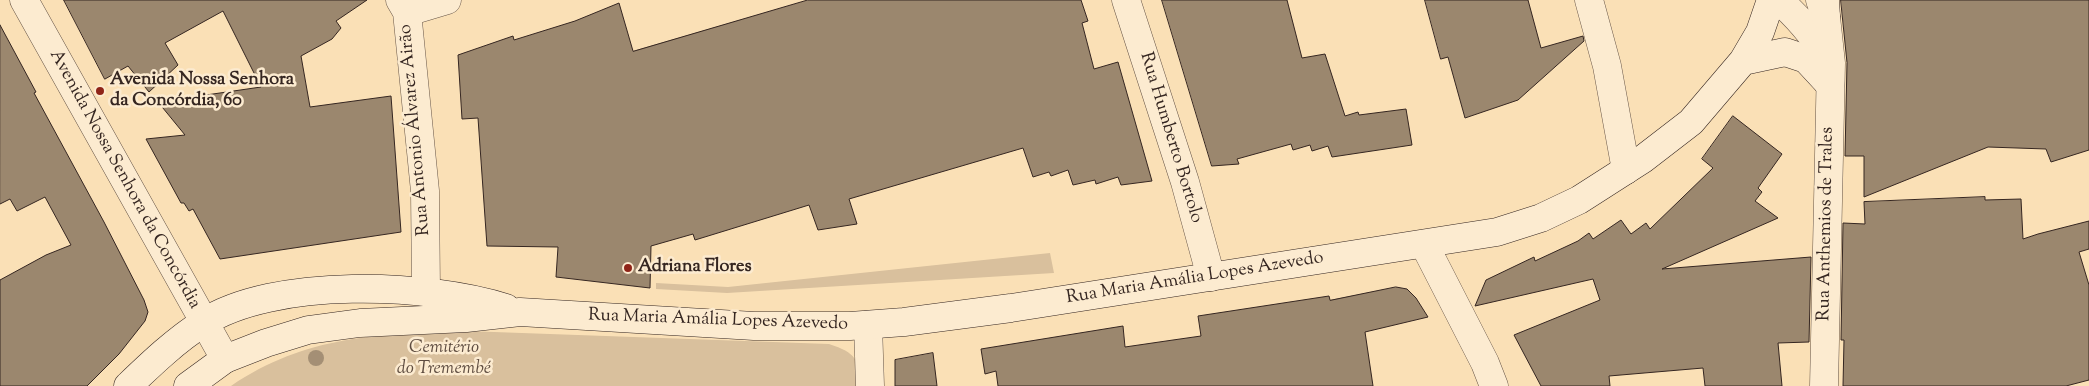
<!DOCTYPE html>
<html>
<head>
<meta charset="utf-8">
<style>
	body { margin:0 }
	canvas { display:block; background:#fae0b6 }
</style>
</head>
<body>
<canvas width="2089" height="386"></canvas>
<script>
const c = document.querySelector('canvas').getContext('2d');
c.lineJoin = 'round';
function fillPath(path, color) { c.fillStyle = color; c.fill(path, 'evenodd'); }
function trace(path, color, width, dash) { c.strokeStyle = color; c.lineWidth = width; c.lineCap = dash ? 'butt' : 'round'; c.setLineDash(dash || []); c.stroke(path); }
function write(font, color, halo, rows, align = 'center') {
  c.font = font + ' "Sorts Mill Goudy",serif'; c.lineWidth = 5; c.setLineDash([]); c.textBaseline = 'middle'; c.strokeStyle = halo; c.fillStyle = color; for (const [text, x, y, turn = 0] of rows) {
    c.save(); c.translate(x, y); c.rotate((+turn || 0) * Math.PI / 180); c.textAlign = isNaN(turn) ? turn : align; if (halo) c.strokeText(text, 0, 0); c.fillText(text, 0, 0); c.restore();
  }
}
const green = new Path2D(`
	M1050,253L1054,273L727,293L656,289V283L728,287Z
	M466,331L829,344C857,353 857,359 864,386H231C306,335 379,334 466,331Z`);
const building = new Path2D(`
	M64,0H367L336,21L341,28L332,39L301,56L310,107L391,96L401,232L220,259L193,209L189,211L184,203H181L146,139L185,135L158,102L261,87L223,11L165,43L178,65L149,92L128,66L105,79Z
	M808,0H1081L1088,21L1082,23L1094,69L1118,62L1152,181L1121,185L1118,177L1096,184L1095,180L1073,185L1068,170L1051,176L1049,172L1033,177L1023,148L849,199L857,224L818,230L809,205L695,240L693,234L651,246L650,288L556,277L558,247L487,246L478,118L462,119L458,55L513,36L514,40L575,21L619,3L633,51Z
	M1162,0H1287L1302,58L1325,54L1345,116L1358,112L1359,115L1406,109L1412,145L1332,157L1328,146L1312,151L1310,145L1293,150L1291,144L1237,159L1239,164L1212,166Z
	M1425,0H1528L1541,48L1583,36L1584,41L1518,100L1465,118L1448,57L1441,59Z
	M1841,0H2089V150L2051,162L2046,149L1988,147L1864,197V156H1845L1847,63Z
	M0,25L36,92L34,93L104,222L144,300L148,312L145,321L119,354L87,386H0V280L46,255L71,245L45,197L17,211L10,199L0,204Z
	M1733,116L1782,154L1758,188L1762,192L1755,201L1778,218L1662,269L1811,257L1809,342L1778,343L1782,386H1705L1703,368L1609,376L1610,386H1541L1514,335L1600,300L1593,279L1475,306L1486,280L1534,257L1535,261L1578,241L1589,233L1593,239L1621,220L1631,234L1646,223L1650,229L1713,168L1702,159Z
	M1985,197V200L2021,199L2023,239L2038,234L2089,221V249L2079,252L2089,285V380L2066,386H1843L1844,340H1841L1843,223L1865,224L1864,202Z
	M1396,287L1407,289L1416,298L1428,317L1365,332L1373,386H998L996,371L985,374L981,349L1123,326L1125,347L1173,340L1201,336L1198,316L1329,296L1330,300Z
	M933,353L937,386H895V360Z`);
const street = new Path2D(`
	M24,0L225,359
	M400,0L407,12L425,191L426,291
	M1126,0L1185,182L1211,277
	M1589,0L1607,66L1626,170
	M1778,0C1800,18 1815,38 1830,61
	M1820,0L1826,17L1831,63L1824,386
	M407,12L447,0
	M1424,244L1485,363L1494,386
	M868,325L870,386`);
const secondary = new Path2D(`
	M1825,0L1826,17
	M1743,61L1785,52L1806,59L1830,85
	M128,386C151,364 176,340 203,323C273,277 429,283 506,308
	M188,386L225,359L266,343L308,330L360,323L466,318L520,312L754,326H850L904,322L1011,308L1497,232L1541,218L1579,200L1643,159L1691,122L1743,61L1760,32L1771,0`);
const trees = [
	[316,358]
];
const markers = [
	[100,91,5,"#8f2418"],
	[628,268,5,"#8f2418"]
];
const poiNames = [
	["Avenida Nossa Senhora",110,81],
	["da Concórdia, 60",110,102],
	["Adriana Flores",638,268]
];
const streetNames = [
	["Rua Antonio Álvarez Airão",416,130,-95],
	["Rua Humberto Bortolo",1170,138,73],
	["Avenida Nossa Senhora da Concórdia",124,180,61],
	["Rua Anthemios de Trales",1827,224,-89],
	["Rua Maria Amália Lopes Azevedo",1195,279,-9],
	["Rua Maria Amália Lopes Azevedo",718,321,2]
];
const parkNames = [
	["Cemitério",444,349],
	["do Tremembé",444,370]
];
fillPath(green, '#d9c09d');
fillPath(building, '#9b876e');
trace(building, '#352621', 1);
trace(street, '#665446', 29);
trace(secondary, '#352621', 29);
trace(street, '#fcebd0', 28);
trace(secondary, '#fcebd0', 28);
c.fillStyle = '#a48f75';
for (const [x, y] of trees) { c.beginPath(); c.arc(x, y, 8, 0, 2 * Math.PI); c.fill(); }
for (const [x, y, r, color] of markers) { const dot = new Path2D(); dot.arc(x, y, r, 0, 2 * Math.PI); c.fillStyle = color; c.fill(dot); trace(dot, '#fcebd0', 2); }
write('bold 18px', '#352621', '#fcebd0', poiNames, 'left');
write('18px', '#352621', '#fcebd0', streetNames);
write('italic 18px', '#5e4c40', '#fcebd0', parkNames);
</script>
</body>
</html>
